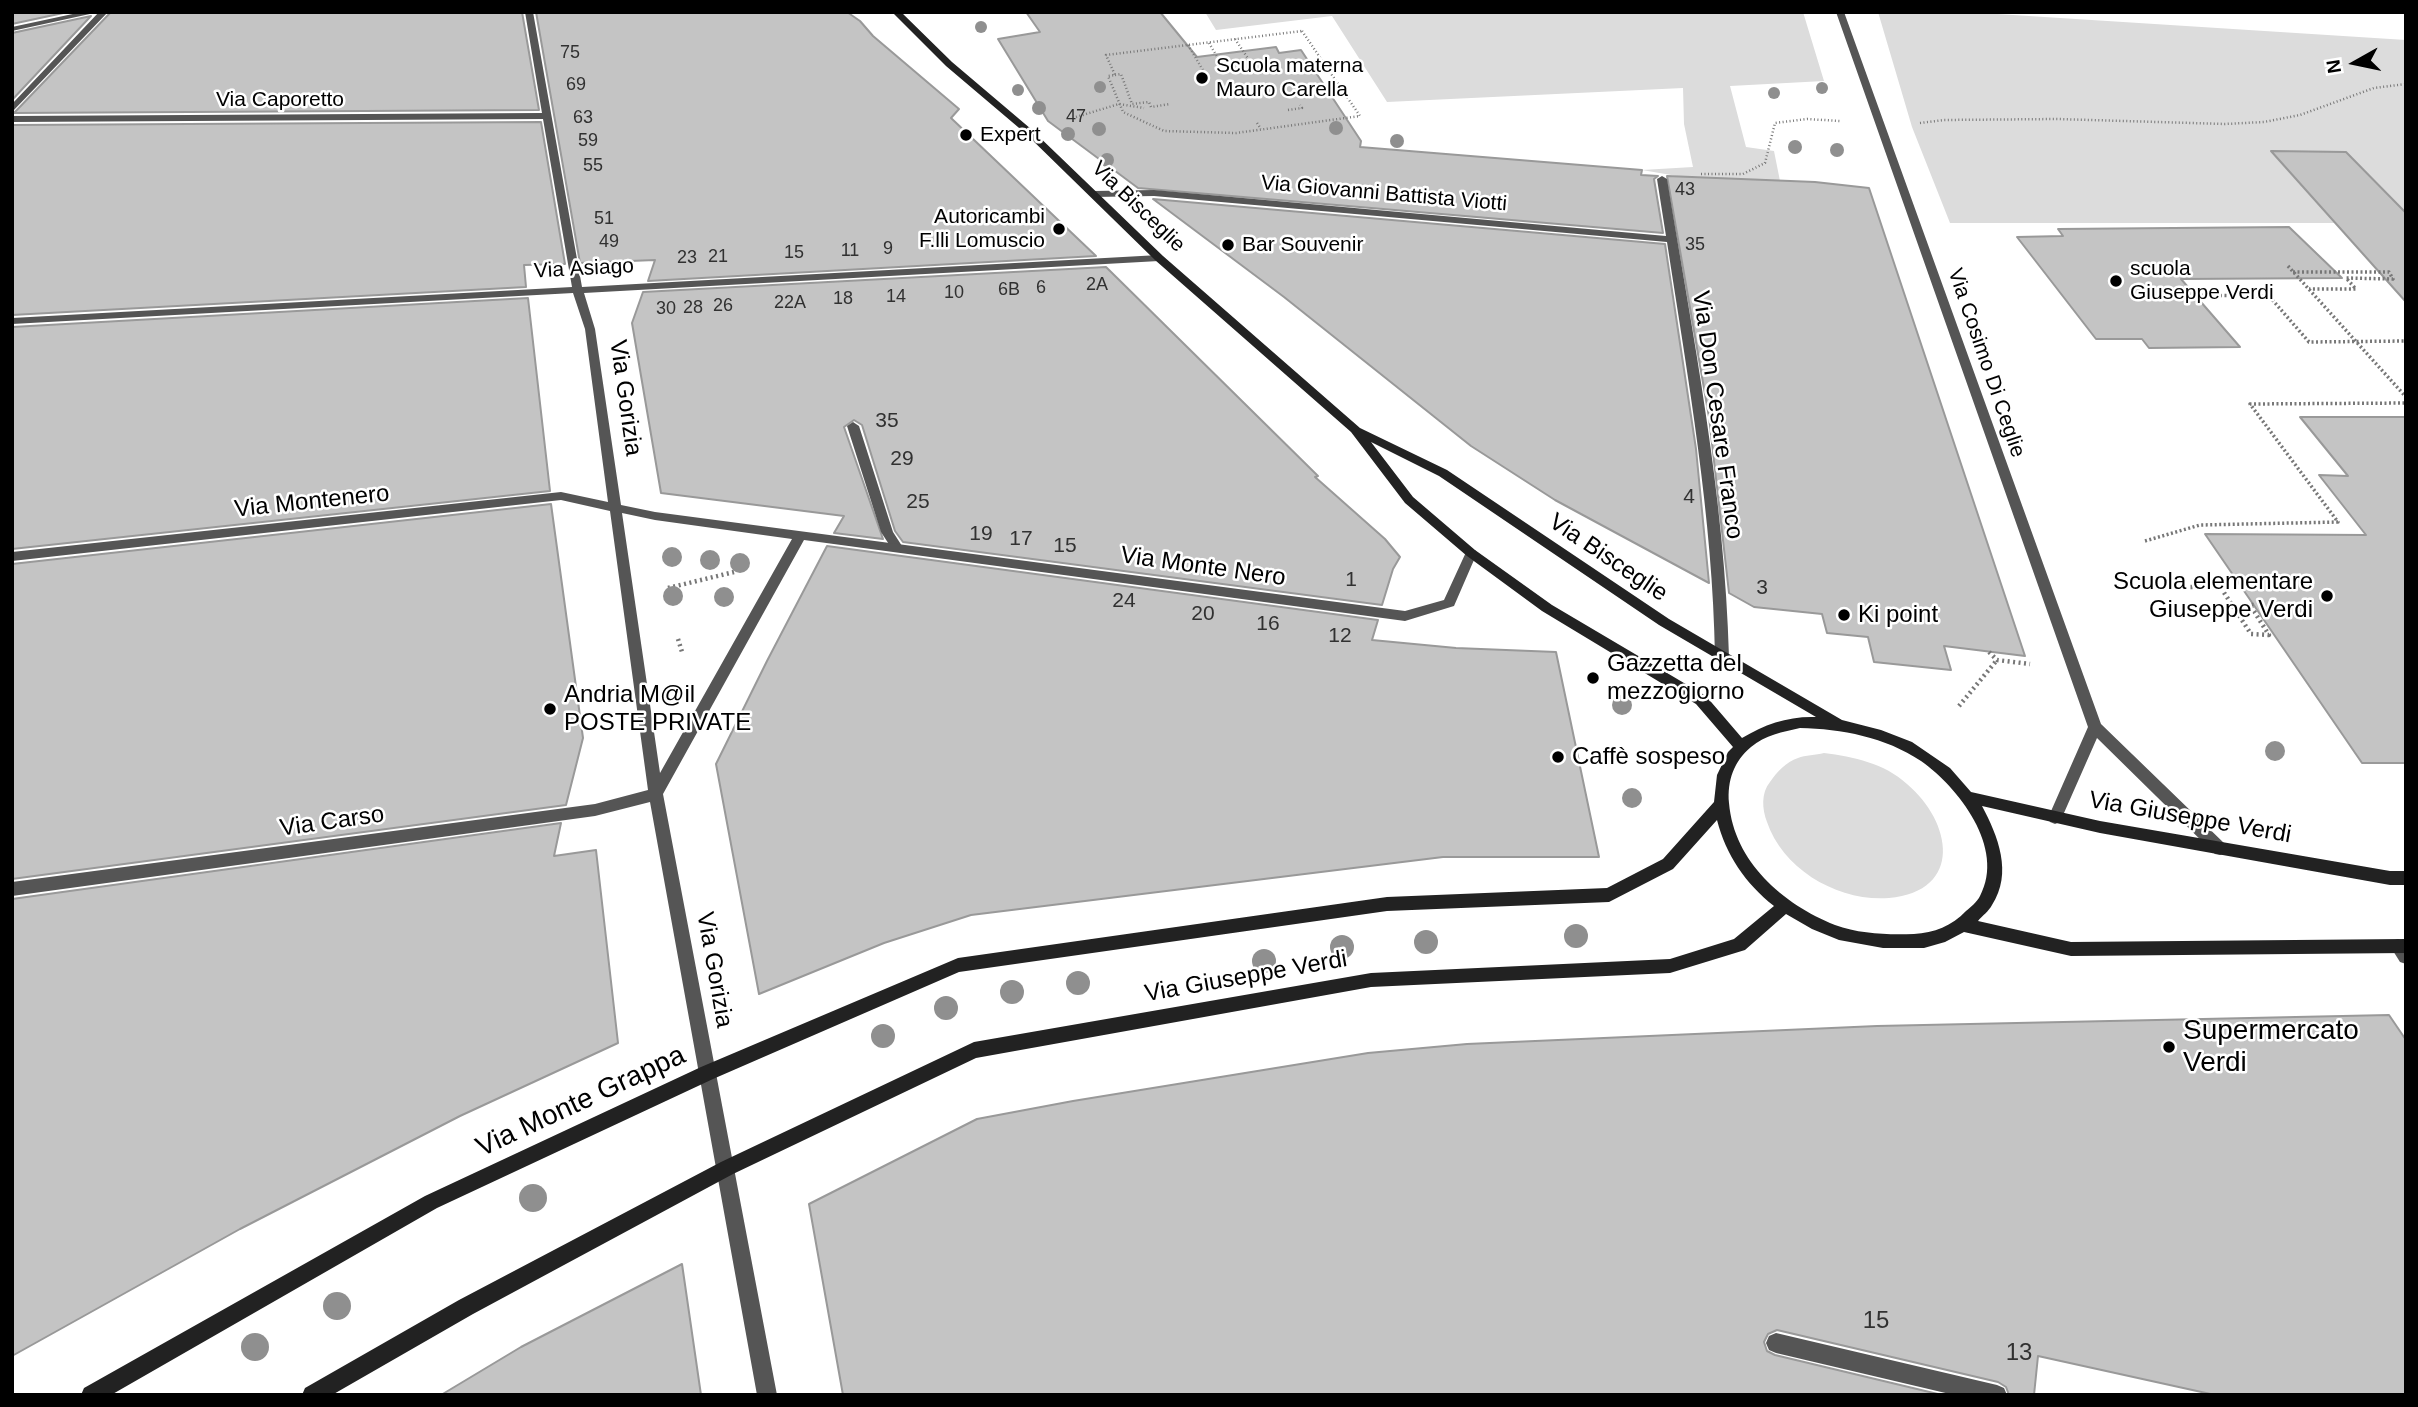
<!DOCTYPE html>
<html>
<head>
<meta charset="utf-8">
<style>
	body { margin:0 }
	#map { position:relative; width:2418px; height:1407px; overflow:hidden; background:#fff; font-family:Arial,sans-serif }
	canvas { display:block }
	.frame { position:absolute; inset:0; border:14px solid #000; pointer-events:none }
	.north { position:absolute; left:2320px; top:28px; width:70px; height:70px; -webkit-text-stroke:5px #fff; paint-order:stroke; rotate:261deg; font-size:19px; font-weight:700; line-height:28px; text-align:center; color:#000 }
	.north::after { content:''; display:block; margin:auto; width:24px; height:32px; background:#000; clip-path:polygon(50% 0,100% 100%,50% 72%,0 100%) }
</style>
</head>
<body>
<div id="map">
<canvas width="2418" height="1407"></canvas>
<div class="frame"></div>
<div class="north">N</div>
</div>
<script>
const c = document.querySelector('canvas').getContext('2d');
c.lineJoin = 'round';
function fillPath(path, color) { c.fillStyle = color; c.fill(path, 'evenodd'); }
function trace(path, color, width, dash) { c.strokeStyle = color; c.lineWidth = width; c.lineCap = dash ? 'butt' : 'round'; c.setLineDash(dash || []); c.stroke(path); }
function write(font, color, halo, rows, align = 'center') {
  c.font = font + ' Arial,sans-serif'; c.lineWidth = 5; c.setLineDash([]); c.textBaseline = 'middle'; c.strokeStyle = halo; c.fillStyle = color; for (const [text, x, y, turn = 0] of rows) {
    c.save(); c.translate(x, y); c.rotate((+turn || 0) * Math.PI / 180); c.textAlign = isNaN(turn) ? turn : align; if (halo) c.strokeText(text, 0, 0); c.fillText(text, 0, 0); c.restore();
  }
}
const green = new Path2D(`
	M1205,12H1803L1824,81L1730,86L1746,147L1774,151L1780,181L1683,177L1642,170L1693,167L1684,124L1683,88L1387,102L1332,16L1216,30Z
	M1878,12H1966L2406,40V223H1950L1912,127Z
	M1824,753C1854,757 1884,763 1907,784C1952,822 1964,891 1889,898C1839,902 1783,870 1767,822C1762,809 1761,793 1770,782C1777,772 1786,762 1798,758C1805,755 1816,755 1824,753Z`);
const building = new Path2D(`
	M12,12H68L12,24Z
	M111,12H522L539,110L14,113Z
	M536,12H847L860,21L873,36L959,109L951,118L1096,256L648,281L655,260L580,263Z
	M1026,12H1160L1197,57L1276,47L1279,53L1301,50L1361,141L1360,147L1642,170L1641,175L1658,176L1654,179L1663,233L1138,188L1048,121L998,39L1040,32Z
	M91,16L12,100V33Z
	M541,122L565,264L524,265L526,287L12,315V125Z
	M2271,151L2346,152L2406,213V302Z
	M1667,176L1815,182L1869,188L2025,656L1944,646L1951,670L1874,662L1868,637L1827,633L1822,614L1754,607L1729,593L1709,417Z
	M1153,199L1665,244L1696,449L1709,583L1555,500L1471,446L1284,297Z
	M2289,227L2342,278L2181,279L2240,347L2149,348L2142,339H2096L2017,237L2063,236L2058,229Z
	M1106,267L1318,476L1315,477L1385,539L1400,557L1393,569L1382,605L903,542L895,531L862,425L854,420L844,427L883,539L834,533L844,516L661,493L632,323L643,292Z
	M528,298L550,491L12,549V327Z
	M2300,417H2406V763H2362L2205,534L2366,535L2319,475L2348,476Z
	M551,504L583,738L566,805L12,879V564Z
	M827,546L1378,620L1372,640L1456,648L1556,652L1599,857H1443L971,915L884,943L759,994L716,764L767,661Z
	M561,823L554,856L596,850L618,1043L460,1116L240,1229L12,1356V899Z
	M2389,1015L2406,1040V1395H2215L2038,1356L2034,1395H2009L2006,1387L1998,1382L1777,1330L1768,1334L1764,1342L1767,1351L1775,1355L1942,1395H843L809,1204L977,1119L1073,1101L1368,1053L1467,1044L1877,1026Z
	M682,1264L701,1395H441L521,1347Z`);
const pathFar2 = new Path2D(`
	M1302,31L1360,116L1236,133L1164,131L1123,112L1108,76L1115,75L1106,55Z
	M1235,39L1253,66
	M1209,43L1225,70
	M1188,45L1204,72
	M1115,75L1121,74L1132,104L1149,102L1151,107L1170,104
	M1288,110L1302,108L1300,105
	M1076,117L1119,104L1144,108
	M1257,123L1261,129
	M1920,123L1944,120L2057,119L2225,124L2264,122L2300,115L2374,88L2406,84
	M1701,174H1743L1765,163L1775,123L1807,119L1840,121`);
const pathFar1 = new Path2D(`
	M2288,266L2406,397
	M2293,272H2389L2393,279L2346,278L2356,289H2309
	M2175,295L2269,296L2309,342L2406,341
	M2145,541L2200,525L2338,522L2250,404L2406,403`);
const path = new Path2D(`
	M2174,587H2243
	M668,588L734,572
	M2221,588L2251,634L2269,635L2250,605H2255
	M678,639L682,652
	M1989,652L1997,660L2030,664
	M1959,706L1997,660`);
const service = new Path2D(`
	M853,422L859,426L893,532L902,546L900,549H892L881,532L847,426Z
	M1776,1333L1997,1385L2004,1388L2007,1395H1954L1776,1353L1769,1350L1766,1343L1769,1336Z`);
const minor = new Path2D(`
	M99,12H108L12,112V104Z
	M525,12H533L582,287L1159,255L1164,258L1159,261L584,293L595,329L621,505L655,512L1405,611L1444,600L1467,550H1475L1477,553L1454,606L1405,621L804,540L663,794L777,1395H757L650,802L595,816L12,896V882L595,804L648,790L610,511L561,500L12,561V552L561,492L608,502L585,329L573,293L12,324V318L572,287L543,119L12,122V116L542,113ZM622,513L655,520L792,539L660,773Z
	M1836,12H1844L2101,724L2225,844L2228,849L2225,854L2220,855L2215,854L2097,738L2060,822L2055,824L2050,822L2048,818L2088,727Z
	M1662,176L1667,179C1693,336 1725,497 1729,657L1722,662L1715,657C1713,518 1688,379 1667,242L1154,196L1094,197L1089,194L1094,191L1154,190L1666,236L1657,179Z
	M2398,939L2406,944V964L2400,962L2390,946L2392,941Z`);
const tertiary = new Path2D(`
	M82,12H99L12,31V27Z`);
const secondary = new Path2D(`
	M892,12H901L952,62L1031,129L1163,256L1360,428L1447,470L1669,619L1842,720L1881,730L1912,742L1950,768L1971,792L2100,821L2390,871H2406V885H2390L2100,833L1982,806C1998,836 2013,873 1992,905C1989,911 1982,916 1978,921L2071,942L2406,939V953L2071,956L1964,932L1945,942L1924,948H1883L1839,940L1812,929L1786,914L1745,950L1670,973L1371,987L976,1058L733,1174L473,1314L332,1395H302L305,1388L459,1300L721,1162L974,1042L1371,973L1670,959L1734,939L1774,906C1745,883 1726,855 1717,820L1673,869L1609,902L1387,911L959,972L713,1079L437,1208L111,1395H81L84,1388L425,1196L701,1067L958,958L1387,897L1607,888L1663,859L1714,802L1717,775L1728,752L1733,747L1696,704L1542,611L1467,556L1405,503L1351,432L1155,260L1025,133L946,66ZM1371,442L1439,476L1659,625L1816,717C1789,716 1765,724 1742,738L1706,696L1552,605L1475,550L1413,497ZM1800,728C1842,729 1885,737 1921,761C1958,787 2006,848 1980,896C1977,902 1971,907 1966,911C1952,926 1934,933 1914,934C1888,935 1860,934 1835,925C1783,904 1734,862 1729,803C1727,781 1734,761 1751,747C1765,735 1783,732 1800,728Z`);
const trees = [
	[981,27,6],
	[1100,87,6],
	[1822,88,6],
	[1018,90,6],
	[1774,93,6],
	[1039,108,7],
	[1336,128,7],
	[1099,129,7],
	[1068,134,7],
	[1397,141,7],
	[1795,147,7],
	[1837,150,7],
	[1107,160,7],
	[672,557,10],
	[710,560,10],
	[740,563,10],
	[673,596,10],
	[724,597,10],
	[1622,705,10],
	[2275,751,10],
	[1632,798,10],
	[1576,936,12],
	[1426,942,12],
	[1342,947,12],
	[1264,961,12],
	[1078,983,12],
	[1012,992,12],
	[946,1008,12],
	[883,1036,12],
	[533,1198,14],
	[337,1306,14],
	[255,1347,14]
];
const markers = [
	[1202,78,7,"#000"],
	[966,135,7,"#000"],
	[1059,229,7,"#000"],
	[1228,245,7,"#000"],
	[2116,281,7,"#000"],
	[2327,596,7,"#000"],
	[1844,615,7,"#000"],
	[1593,678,7,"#000"],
	[550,709,7,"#000"],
	[1558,757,7,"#000"],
	[2169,1047,7,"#000"]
];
const farNumbernames = [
	["75",570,53],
	["69",576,85],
	["47",1076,117],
	["63",583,118],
	["59",588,141],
	["55",593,166],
	["43",1685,190],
	["51",604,219],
	["49",609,242],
	["35",1695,245],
	["9",888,249],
	["11",850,251],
	["15",794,253],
	["21",718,257],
	["23",687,258],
	["2A",1097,285],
	["6",1041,288],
	["6B",1009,290],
	["10",954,293],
	["14",896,297],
	["18",843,299],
	["22A",790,303],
	["26",723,306],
	["28",693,308],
	["30",666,309]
];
const farPoinames = [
	["Scuola materna",1216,66],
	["Mauro Carella",1216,90],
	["Expert",980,135],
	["Autoricambi",1045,217,"right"],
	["F.lli Lomuscio",1045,241,"right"],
	["Bar Souvenir",1242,245],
	["scuola",2130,269],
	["Giuseppe Verdi",2130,293]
];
const farStreetnames = [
	["Via Caporetto",280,100],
	["Via Giovanni Battista Viotti",1384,194,5],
	["Via Bisceglie",1138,207,44],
	["Via Asiago",584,269,-3],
	["Via Cosimo Di Ceglie",1986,363,71]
];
const numberNames = [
	["35",887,421],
	["29",902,459],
	["4",1689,497],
	["25",918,502],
	["19",981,534],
	["17",1021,539],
	["15",1065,546],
	["1",1351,580],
	["3",1762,588],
	["24",1124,601],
	["20",1203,614],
	["16",1268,624],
	["12",1340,636]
];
const streetNames = [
	["Via Gorizia",625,398,82],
	["Via Don Cesare Franco",1717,415,82],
	["Via Montenero",312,502,-6],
	["Via Bisceglie",1608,558,34],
	["Via Monte Nero",1203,567,8],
	["Via Giuseppe Verdi",2190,818,10],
	["Via Carso",332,822,-8],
	["Via Gorizia",714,970,80],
	["Via Giuseppe Verdi",1246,977,-10]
];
const poiNames = [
	["Scuola elementare",2313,582,"right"],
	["Giuseppe Verdi",2313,610,"right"],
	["Ki point",1858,615],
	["Gazzetta del",1607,664],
	["mezzogiorno",1607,692],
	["Andria M@il",564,695],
	["POSTE PRIVATE",564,723],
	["Caffè sospeso",1572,757]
];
const nearNumbernames = [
	["15",1876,1321],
	["13",2019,1353]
];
const nearPoinames = [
	["Supermercato",2183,1031],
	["Verdi",2183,1063]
];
const nearStreetnames = [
	["Via Monte Grappa",581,1102,-25]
];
fillPath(green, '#dcdcdc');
fillPath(building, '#c4c4c4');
trace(building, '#999', 2);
trace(pathFar2, '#777', 2.5, [1, 2.5]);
trace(pathFar1, '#777', 3.5, [2, 2.5]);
trace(path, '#777', 4.5, [2, 3.5]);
fillPath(service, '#555');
fillPath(minor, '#555');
fillPath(tertiary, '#555');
fillPath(secondary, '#222');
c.fillStyle = '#8f8f8f';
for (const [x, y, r] of trees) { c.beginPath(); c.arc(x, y, r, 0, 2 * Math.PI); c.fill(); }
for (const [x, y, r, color] of markers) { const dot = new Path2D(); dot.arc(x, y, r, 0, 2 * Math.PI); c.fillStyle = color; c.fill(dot); trace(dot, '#fff', 2.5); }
write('18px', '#313131', null, farNumbernames);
write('21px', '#000', '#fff', farPoinames, 'left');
write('21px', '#000', '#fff', farStreetnames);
write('21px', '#313131', null, numberNames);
write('24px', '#000', '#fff', streetNames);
write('24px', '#000', '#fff', poiNames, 'left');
write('24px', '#313131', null, nearNumbernames);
write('28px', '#000', '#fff', nearPoinames, 'left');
write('28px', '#000', '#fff', nearStreetnames);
</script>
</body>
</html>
